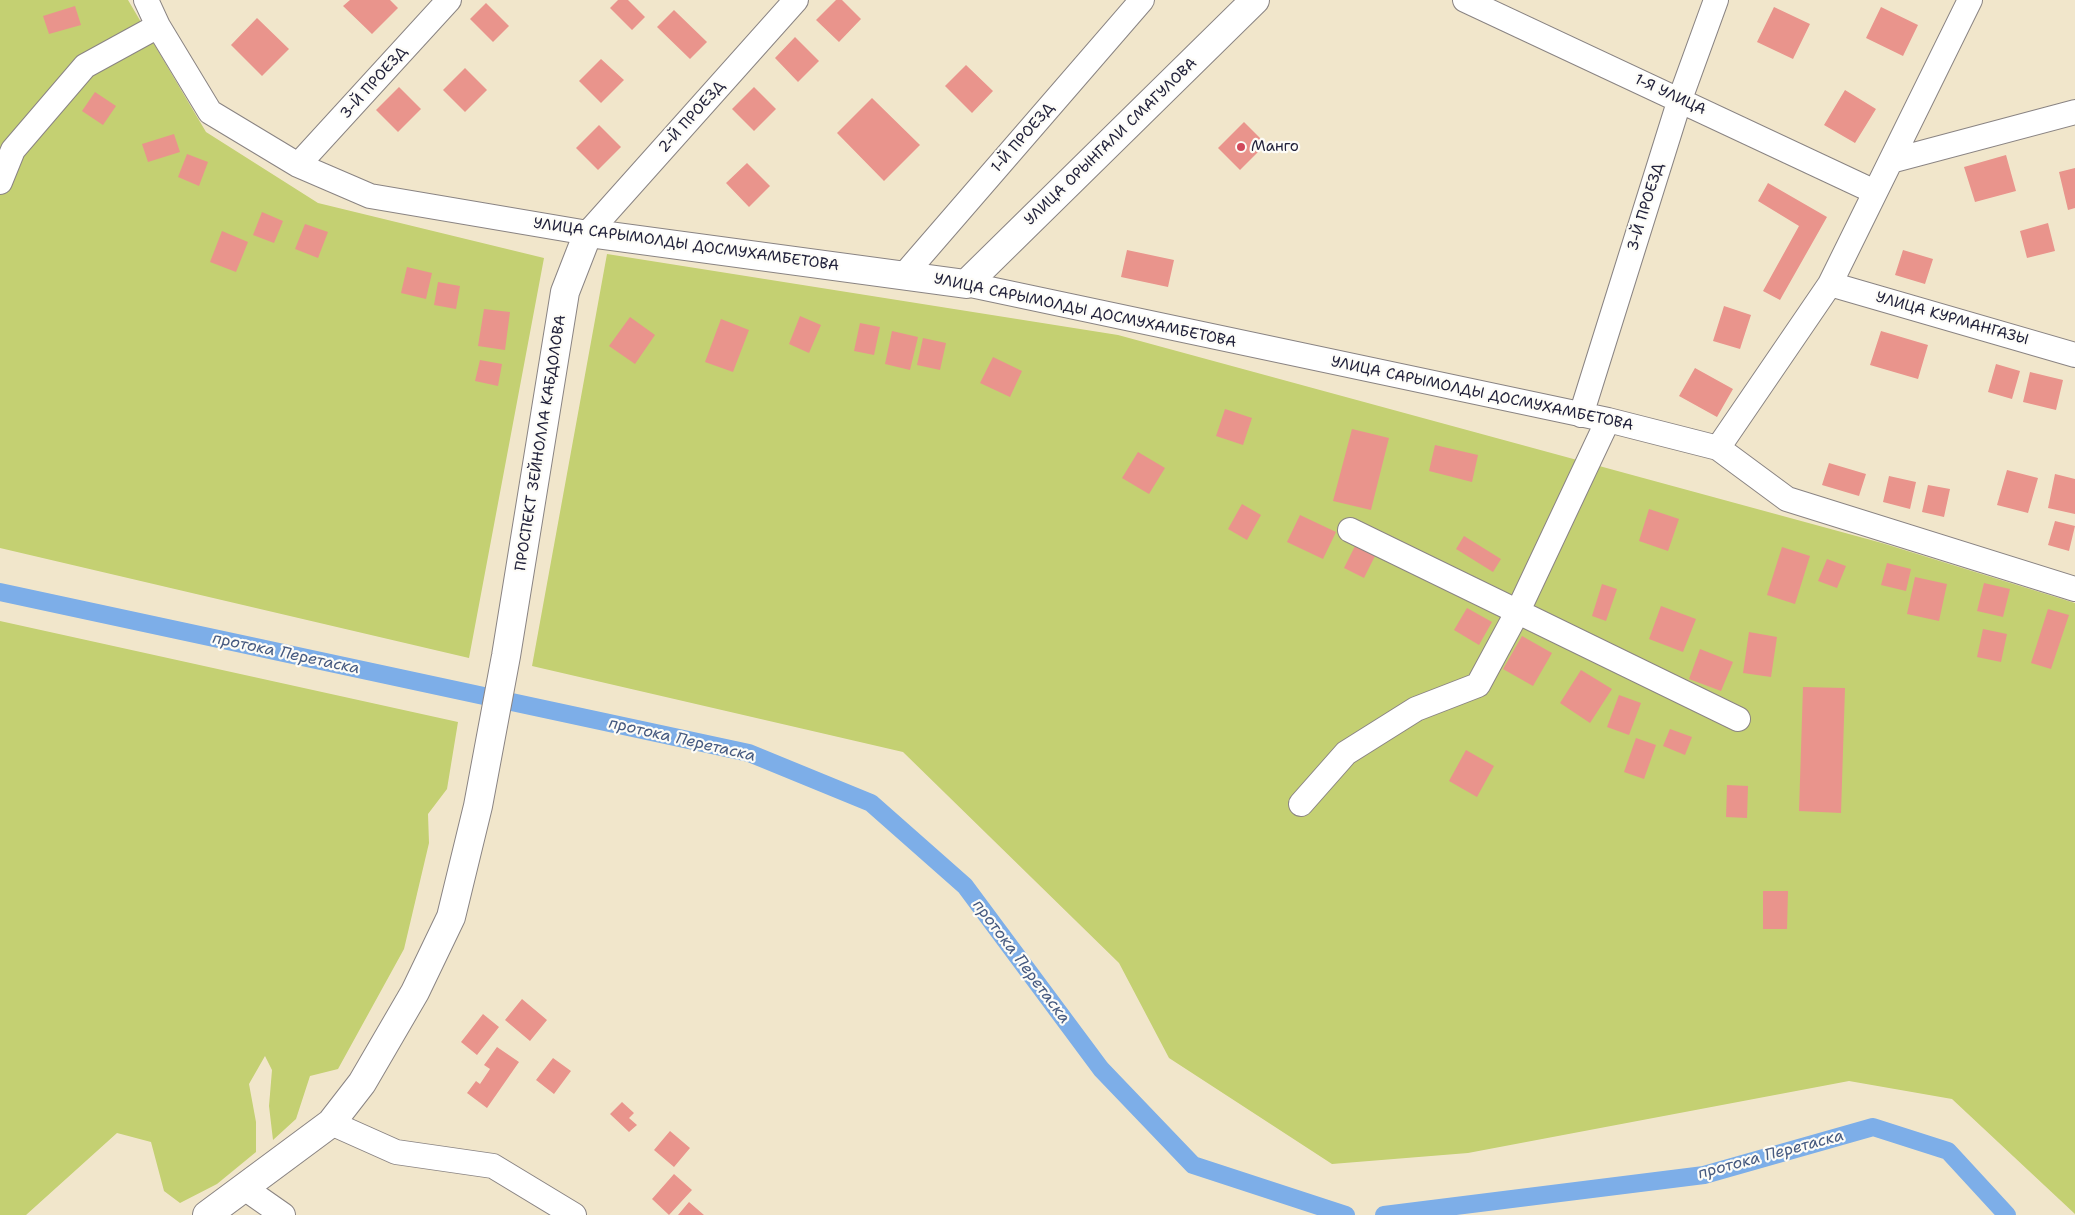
<!DOCTYPE html>
<html>
<head>
<meta charset="utf-8">
<style>
	body { margin:0 }
	canvas { display:block; background:#f1e6cb }
</style>
</head>
<body>
<canvas width="2075" height="1215"></canvas>
<script>
const c = document.querySelector('canvas').getContext('2d');
c.lineJoin = 'round';
function fillPath(path, color) { c.fillStyle = color; c.fill(path, 'evenodd'); }
function trace(path, color, width, dash) { c.strokeStyle = color; c.lineWidth = width; c.lineCap = dash ? 'butt' : 'round'; c.setLineDash(dash || []); c.stroke(path); }
function write(font, color, halo, rows, align = 'center') {
  c.font = font + ' "Shantell Sans",sans-serif'; c.lineWidth = 4.5; c.setLineDash([]); c.textBaseline = 'middle'; c.strokeStyle = halo; c.fillStyle = color; for (const [text, x, y, turn = 0] of rows) {
    c.save(); c.translate(x, y); c.rotate((+turn || 0) * Math.PI / 180); c.textAlign = isNaN(turn) ? turn : align; if (halo) c.strokeText(text, 0, 0); c.fillText(text, 0, 0); c.restore();
  }
}
const green = new Path2D(`
	M0,0H128L206,132L318,203L544,258L469,658L0,548Z
	M607,254L1118,335L1882,543L2075,603V1214L1952,1099L1849,1081L1468,1153L1332,1164L1169,1058L1119,963L903,752L532,666Z
	M0,621L458,722L447,789L428,814L429,843L404,949L338,1069L310,1076L296,1119L273,1140L269,1106L272,1070L265,1056L249,1084L256,1122V1152L217,1184L180,1203L164,1191L151,1142L117,1133L26,1215H0Z`);
const canal = new Path2D(`
	M0,592L749,753L871,803L965,886L1101,1069L1193,1165L1346,1215
	M1384,1215L1704,1175L1873,1127L1948,1151L2007,1215`);
const building = new Path2D(`
	M350,0H390L398,8L372,34L343,6Z
	M618,0H628L645,17L632,30L610,8Z
	M836,0H842L861,19L839,42L816,20Z
	M486,3L509,26L493,42L470,19Z
	M75,6L81,25L49,34L43,16Z
	M1774,7L1810,24L1793,59L1757,42Z
	M1881,7L1918,25L1903,56L1866,38Z
	M674,10L707,42L690,59L657,27Z
	M257,18L289,49L262,76L231,45Z
	M795,37L819,61L798,82L775,58Z
	M601,59L624,80L601,103L579,81Z
	M966,65L993,91L972,113L945,86Z
	M465,68L487,90L465,112L443,90Z
	M399,87L421,109L398,132L376,110Z
	M754,87L776,109L754,131L732,109Z
	M1845,90L1876,109L1855,143L1824,125Z
	M95,92L116,106L103,125L82,111Z
	M872,98L920,145L884,181L837,133Z
	M1244,122L1266,144L1240,170L1218,148Z
	M599,125L621,147L598,170L576,148Z
	M174,134L180,152L148,162L142,144Z
	M187,154L208,162L199,186L178,177Z
	M2006,155L2016,191L1975,202L1964,167Z
	M747,163L770,186L749,207L726,183Z
	M2075,168V208L2068,210L2059,172Z
	M1768,183L1827,217L1780,300L1763,291L1799,226L1758,201Z
	M262,212L283,221L274,243L253,235Z
	M2048,223L2055,251L2027,258L2020,231Z
	M305,224L328,232L318,258L295,249Z
	M222,231L248,242L236,272L210,262Z
	M1127,250L1174,260L1168,287L1121,277Z
	M1903,250L1933,259L1925,284L1895,275Z
	M407,267L432,273L426,299L401,293Z
	M438,282L460,286L456,309L434,305Z
	M1724,306L1751,315L1740,349L1713,341Z
	M484,309L510,312L505,350L478,346Z
	M800,316L821,325L809,353L789,344Z
	M630,317L655,335L635,364L609,346Z
	M721,319L749,330L733,372L705,362Z
	M860,323L880,327L874,355L854,351Z
	M892,331L918,337L910,370L885,364Z
	M1881,331L1928,345L1918,379L1870,365Z
	M923,338L946,343L940,370L917,365Z
	M993,357L1022,371L1010,397L980,383Z
	M480,360L502,364L498,386L475,381Z
	M1996,364L2020,371L2012,399L1988,392Z
	M1695,368L1733,389L1717,417L1679,396Z
	M2030,372L2063,380L2056,410L2023,402Z
	M1225,409L1252,418L1243,445L1216,436Z
	M1352,429L1389,438L1371,510L1333,501Z
	M1435,445L1478,455L1472,482L1429,471Z
	M1138,452L1165,468L1149,494L1122,478Z
	M1829,463L1866,474L1859,496L1822,485Z
	M2007,470L2038,478L2028,513L1997,505Z
	M2055,474L2075,479V514L2048,508Z
	M1889,476L1916,482L1910,509L1883,502Z
	M1928,485L1950,489L1944,517L1922,512Z
	M1242,504L1261,515L1247,540L1228,529Z
	M1649,509L1679,519L1668,551L1639,541Z
	M1300,515L1336,532L1323,559L1287,542Z
	M2055,521L2075,526L2069,551L2048,545Z
	M1464,536L1501,559L1493,572L1456,549Z
	M1356,544L1376,554L1364,578L1344,568Z
	M1782,547L1810,556L1795,604L1767,595Z
	M1827,559L1846,566L1837,588L1818,581Z
	M1887,563L1911,569L1906,591L1881,585Z
	M1915,577L1947,584L1939,621L1907,614Z
	M1984,583L2010,589L2003,617L1977,611Z
	M1602,584L1617,589L1606,621L1592,616Z
	M1661,606L1696,619L1683,652L1649,639Z
	M1467,608L1492,622L1479,645L1454,630Z
	M2048,609L2069,615L2051,669L2031,663Z
	M1983,629L2007,634L2001,662L1977,657Z
	M1749,632L1777,637L1771,677L1743,673Z
	M1522,636L1552,653L1533,686L1503,669Z
	M1700,649L1733,662L1721,691L1689,679Z
	M1581,670L1612,689L1590,723L1560,703Z
	M1803,687L1845,688L1841,813L1799,811Z
	M1619,695L1641,703L1629,735L1607,727Z
	M1670,729L1692,737L1685,755L1663,746Z
	M1636,738L1656,745L1644,779L1624,772Z
	M1466,750L1494,766L1477,797L1449,781Z
	M1727,785L1748,786L1747,818L1726,817Z
	M1763,891H1788L1787,929H1763Z
	M522,999L547,1020L530,1041L505,1020Z
	M483,1014L499,1027L477,1055L461,1042Z
	M497,1047L519,1062L487,1108L467,1093L476,1081L480,1084L490,1069L484,1065Z
	M553,1058L571,1071L554,1094L536,1080Z
	M622,1102L634,1113L629,1118L637,1125L629,1132L610,1114Z
	M670,1131L690,1148L674,1167L654,1150Z
	M674,1174L692,1190L669,1215L652,1199Z
	M689,1202L704,1215H678Z`);
const minor = new Path2D(`
	M146,0L158,26L210,112L298,165L370,196L588,233L796,0
	M1465,0L1875,192
	M1891,161L2075,112
	M298,165L449,0
	M0,182L13,150L85,66L158,26
	M904,275L1142,0
	M966,284L1608,420L1718,448L1787,499L2075,589
	M1830,284L2075,355
	M1581,415L1680,99L1716,0
	M1718,448L1830,284L1970,0
	M1350,530L1738,719
	M1301,804L1346,753L1416,709L1478,685L1518,611L1608,420
	M331,1123L396,1152L493,1166L574,1215
	M243,1187L283,1215`);
const major = new Path2D(`
	M207,1215L331,1123L362,1083L415,992L451,917L478,806L506,656L565,292L588,233L966,284L1255,0`);
const markers = [
	[1241,147,5,"#d1495b"]
];
const streetNames = [
	["3-Й ПРОЕЗД",374,83,-48],
	["1-Я УЛИЦА",1670,95,25],
	["2-Й ПРОЕЗД",692,117,-48],
	["1-Й ПРОЕЗД",1023,138,-49],
	["УЛИЦА ОРЫНГАЛИ СМАГУЛОВА",1111,142,-44],
	["3-Й ПРОЕЗД",1646,207,-73],
	["УЛИЦА САРЫМОЛДЫ ДОСМУХАМБЕТОВА",686,245,8],
	["УЛИЦА САРЫМОЛДЫ ДОСМУХАМБЕТОВА",1085,311,12],
	["УЛИЦА КУРМАНГАЗЫ",1952,319,16],
	["УЛИЦА САРЫМОЛДЫ ДОСМУХАМБЕТОВА",1482,394,12],
	["ПРОСПЕКТ ЗЕЙНОЛЛА КАБДОЛОВА",541,443,-81]
];
const poiNames = [
	["Манго",1251,147]
];
const waterNames = [
	["протока Перетаска",286,654,12],
	["протока Перетаска",682,740,13],
	["протока Перетаска",1021,962,53],
	["протока Перетаска",1771,1155,-15]
];
fillPath(green, '#c4d072');
trace(canal, '#7daee8', 18);
fillPath(building, '#e9948c');
trace(minor, '#8a8483', 26);
trace(major, '#8a8483', 30);
trace(minor, '#fff', 24);
trace(major, '#fff', 28);
for (const [x, y, r, color] of markers) { const dot = new Path2D(); dot.arc(x, y, r, 0, 2 * Math.PI); c.fillStyle = color; c.fill(dot); trace(dot, '#fdfcf7', 2); }
write('15px', '#22223b', '#fdfcf7', streetNames);
write('15px', '#22223b', '#fdfcf7', poiNames, 'left');
write('italic 16px', '#465a80', '#fdfcf7', waterNames);
</script>
</body>
</html>
